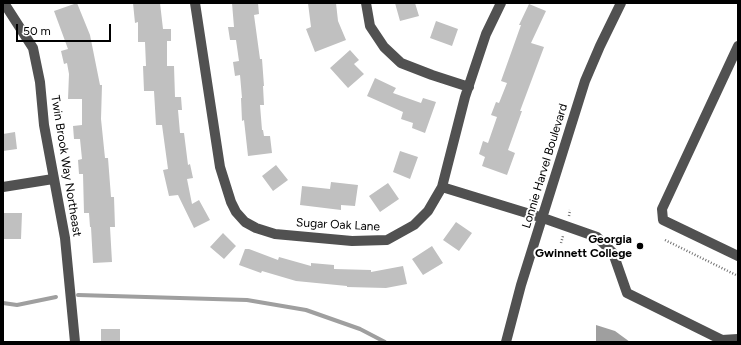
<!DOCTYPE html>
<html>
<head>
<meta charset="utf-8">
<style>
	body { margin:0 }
	#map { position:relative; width:741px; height:345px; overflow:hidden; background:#fff; font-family:Figtree,sans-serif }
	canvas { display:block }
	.frame { position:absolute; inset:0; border:4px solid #000; pointer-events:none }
	.scale { position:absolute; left:16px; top:24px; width:95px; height:18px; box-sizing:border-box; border:2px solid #000; border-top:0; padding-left:5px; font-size:12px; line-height:14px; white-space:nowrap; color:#000; -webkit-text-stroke:3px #fff; paint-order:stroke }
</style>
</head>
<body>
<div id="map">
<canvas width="741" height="345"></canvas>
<div class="frame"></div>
<div class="scale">50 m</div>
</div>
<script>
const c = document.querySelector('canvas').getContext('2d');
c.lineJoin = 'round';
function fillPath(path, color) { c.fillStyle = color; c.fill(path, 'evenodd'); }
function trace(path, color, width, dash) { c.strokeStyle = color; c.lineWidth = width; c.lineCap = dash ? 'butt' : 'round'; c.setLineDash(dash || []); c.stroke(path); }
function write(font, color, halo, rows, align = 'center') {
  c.font = font + ' Figtree,sans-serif'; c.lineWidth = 4; c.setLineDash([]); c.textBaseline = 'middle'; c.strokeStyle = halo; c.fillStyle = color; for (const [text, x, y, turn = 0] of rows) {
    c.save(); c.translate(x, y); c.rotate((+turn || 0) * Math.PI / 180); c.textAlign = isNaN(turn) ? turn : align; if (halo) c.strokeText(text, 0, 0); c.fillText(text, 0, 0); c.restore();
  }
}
const water = new Path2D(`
	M596,325L615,331L630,342H596Z`);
const stream = new Path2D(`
	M78,295L247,300L306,310L360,329L385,342
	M3,303L17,305L56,297`);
const building = new Path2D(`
	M77,3L90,35L100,85H102L101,119L105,158H108L111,197H114L115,227H110L112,262L93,263L91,227H90L89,213H84L83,174H79L78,160L82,159L80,139H74L73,126L82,125V99H68L69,74L67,63L64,64L61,51L68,49L54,11Z
	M133,3H160L163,29H171V41H167V66H174L175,97H181L182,110H178L180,133H184L188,165L190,164L193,178L187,179L192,204L199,200L210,220L194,228L178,195L169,196L163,170L168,169L162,125H156L154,91H144L143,66H146L145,42H138V22L135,23Z
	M232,3H258L259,14L254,15L260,59H262L264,86H263L264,105H260L262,130H263L264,136H270L272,153L248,156L244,120L242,121L241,98H242L240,75L235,76L233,62L239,61L236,40H230L228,27H234Z
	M308,3H336L338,21L346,40L315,52L306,29L311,27Z
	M395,3H415L419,16L400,21Z
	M529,4L546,11L531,43L544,47L520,111H522L508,150L515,153L507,175L482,166L485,157L479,154L483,141L488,143L497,117L491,115L496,102L499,103L507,83L501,81L521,25H519Z
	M436,21L458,29L452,46L430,38Z
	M350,50L359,60L354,64L364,74L348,88L330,68Z
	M375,78L396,88L393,93L421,103L423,98L436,102L425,133L412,128L413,123L401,119L403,112L367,96Z
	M15,132L17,149L3,151V134Z
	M400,151L418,157L410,179L393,172Z
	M276,165L288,180L273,191L262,176Z
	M331,182L358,185L355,206L341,205V210L300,205L302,186L330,189Z
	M388,183L399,199L380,212L369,196Z
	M3,213H22L21,239H4Z
	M456,222L472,233L459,251L443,240Z
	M223,233L236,246L224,259L210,247Z
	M432,246L443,263L423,275L412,259Z
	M245,249H249L278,260L279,257L311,266V263L334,265V269L371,270V272L403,266L407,284L386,288L347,287V286L296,281L262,271L261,273L239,265Z
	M101,329H120V342H101Z`);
const path = new Path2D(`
	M569,216L570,210
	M665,240L738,276
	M561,243L563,236`);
const minor = new Path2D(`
	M4,3L33,48L40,82L44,125L65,238L75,342
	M195,3L220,167L231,202L236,212L245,222L256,228L275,234L352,241L387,240L414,225L428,211L442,187L465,97L486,34L501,3
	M366,3L370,26L384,47L401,63L432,75L469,87
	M738,46L662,209L663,220L738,256
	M3,187L53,179
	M442,187L543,218L597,237L613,253L627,293L722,340L738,339
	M506,342L521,285L585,81L600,46L621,3`);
const markers = [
	[640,246,4,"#000"]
];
const streetNames = [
	["Twin Brook Way Northeast",66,166,81],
	["Lonnie Harvel Boulevard",545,166,-73],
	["Sugar Oak Lane",338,225,3]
];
const poiNames = [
	["Georgia",632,239],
	["Gwinnett College",632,253]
];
fillPath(water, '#9f9f9f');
trace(stream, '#9f9f9f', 4);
fillPath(building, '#c0c0c0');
trace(path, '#737373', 2.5, [1, 2]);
trace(minor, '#515151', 10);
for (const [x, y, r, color] of markers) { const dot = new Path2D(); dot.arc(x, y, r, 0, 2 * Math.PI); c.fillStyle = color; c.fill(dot); trace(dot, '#fff', 1.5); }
write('12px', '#000', '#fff', streetNames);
write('bold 12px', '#000', '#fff', poiNames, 'right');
</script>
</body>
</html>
